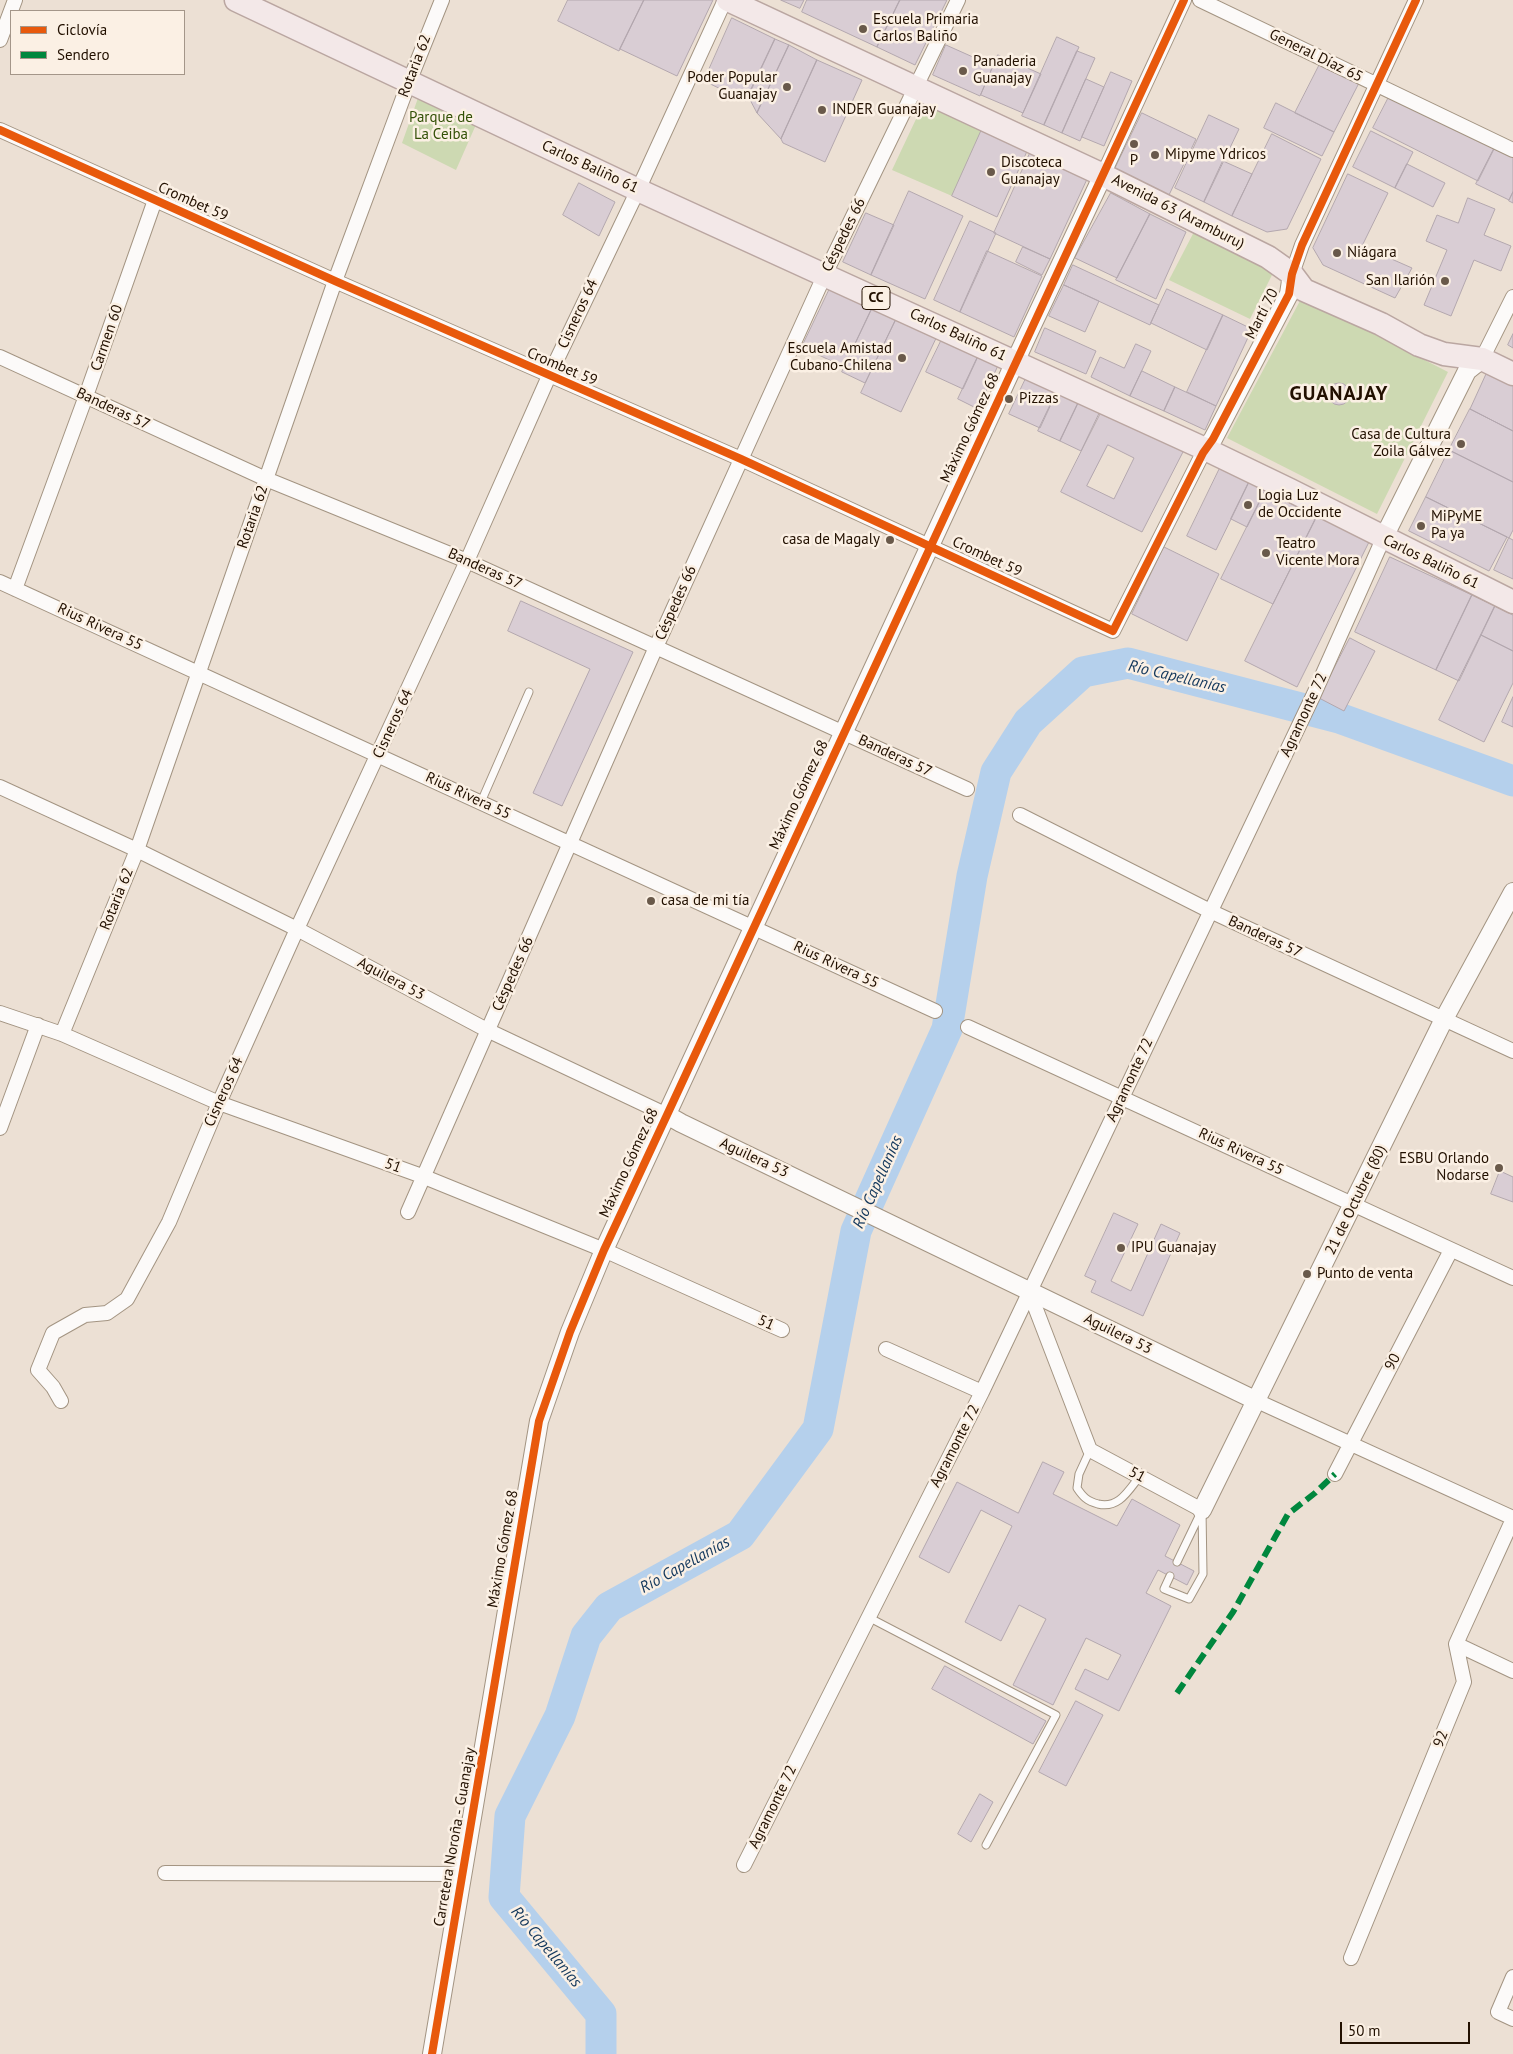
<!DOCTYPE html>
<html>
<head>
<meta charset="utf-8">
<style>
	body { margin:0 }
	#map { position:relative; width:1513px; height:2054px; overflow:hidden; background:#ece0d4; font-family:"PT Sans",sans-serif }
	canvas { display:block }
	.legend { position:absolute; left:10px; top:10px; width:175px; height:65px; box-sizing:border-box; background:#fbf0e4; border:1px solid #a49689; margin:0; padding:6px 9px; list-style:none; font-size:15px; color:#221000 }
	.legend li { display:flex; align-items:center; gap:10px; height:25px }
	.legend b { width:25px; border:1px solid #a49689 }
	.scale { position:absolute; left:1340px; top:2022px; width:130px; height:22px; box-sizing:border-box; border:2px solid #221000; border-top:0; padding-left:6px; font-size:15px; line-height:18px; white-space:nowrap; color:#221000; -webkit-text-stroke:4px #fbf0e4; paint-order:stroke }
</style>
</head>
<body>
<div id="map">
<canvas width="1513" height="2054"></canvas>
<ul class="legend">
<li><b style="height:6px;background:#e8590c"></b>Ciclovía</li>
<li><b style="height:6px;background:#00873e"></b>Sendero</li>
</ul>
<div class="scale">50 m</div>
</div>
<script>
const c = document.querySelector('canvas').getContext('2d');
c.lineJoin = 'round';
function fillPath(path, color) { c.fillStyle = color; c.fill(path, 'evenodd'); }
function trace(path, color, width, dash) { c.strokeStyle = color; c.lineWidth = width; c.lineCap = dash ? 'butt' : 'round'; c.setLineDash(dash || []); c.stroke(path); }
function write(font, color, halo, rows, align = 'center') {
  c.font = font + ' "PT Sans",sans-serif'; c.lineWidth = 5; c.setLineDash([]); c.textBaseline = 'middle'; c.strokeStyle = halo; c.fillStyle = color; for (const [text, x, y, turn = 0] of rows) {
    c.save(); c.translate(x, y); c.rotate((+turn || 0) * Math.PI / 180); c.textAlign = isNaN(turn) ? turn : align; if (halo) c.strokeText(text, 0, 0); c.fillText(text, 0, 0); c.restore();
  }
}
const green = new Path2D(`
	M423,84L482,111L456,170L402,143Z
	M925,100L983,127L952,196L892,170Z
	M1196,228L1274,271L1250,319L1169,280Z
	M1302,297L1448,372L1377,514L1227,438Z`);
const river = new Path2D(`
	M601,2054V2014L504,1897L510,1816L560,1716L586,1636L609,1607L740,1535L818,1429L856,1231L947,1029L972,876L996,772L1028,722L1083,672L1128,663L1339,718L1513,781`);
const building = new Path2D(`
	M568,0H644L619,51L558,21Z
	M644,0H713L677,76L620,49Z
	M781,0H804L800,8Z
	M807,0H900L877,47L802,12Z
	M900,0H947L915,65L877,47Z
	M732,18L775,39L746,101L704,81Z
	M1057,37L1079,47L1044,125L1022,116Z
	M775,39L789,45L757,113L748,96Z
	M789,45L817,60L781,139L757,113Z
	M946,45L993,66L980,96L933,75Z
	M1077,51L1095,58L1062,133L1044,125Z
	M998,55L1041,74L1023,113L981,95Z
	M817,60L862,80L825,162L783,143L781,139Z
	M1321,62L1361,79L1334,132L1295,113Z
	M1111,72L1132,81L1104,146L1082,137Z
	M1086,79L1104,87L1080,141L1062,133Z
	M1391,93L1496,145L1478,181L1373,128Z
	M1276,103L1334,132L1322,156L1264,128Z
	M1142,113L1196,139L1168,197L1114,171Z
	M1209,115L1239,129L1204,202L1175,188Z
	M983,127L1029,147L997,217L952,196Z
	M1371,131L1413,152L1395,188L1353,167Z
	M1272,134L1321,159L1287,229L1267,232L1232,216Z
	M1496,145L1513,154V192L1509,200L1476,184Z
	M1031,151L1088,177L1050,259L994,233Z
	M1223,161L1252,174L1232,216L1204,202Z
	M1407,164L1445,183L1433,207L1395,188Z
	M1348,174L1388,193L1362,246L1412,268L1395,298L1323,265L1313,248Z
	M579,183L615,202L599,236L563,215Z
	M909,191L963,216L925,299L871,275Z
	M1513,192V203L1509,201Z
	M1111,193L1150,214L1117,278L1075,258Z
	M1468,198L1495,209L1484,235L1511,246L1501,271L1474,260L1451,316L1424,305L1447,250L1426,241L1437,215L1458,223Z
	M866,213L894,225L871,275L843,262Z
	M1150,214L1186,232L1156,299L1116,280Z
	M970,221L996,233L960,312L934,300Z
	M1023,247L1050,259L1042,275L1016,262Z
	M987,251L1042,276L1014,337L960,312Z
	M1073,265L1159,305L1150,325L1064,285Z
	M833,282L875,302L844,367L802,347Z
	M1064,285L1099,301L1085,332L1049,316Z
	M1167,289L1223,315L1207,350L1151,323Z
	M875,302L899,313L865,383L842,372Z
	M899,313L939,332L901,412L861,393Z
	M1223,315L1252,329L1216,406L1187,392Z
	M1045,328L1096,351L1086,374L1035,352Z
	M1513,334V348L1508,345Z
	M944,335L980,352L963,389L926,372Z
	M1136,344L1151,351L1130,396L1091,377L1100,357L1124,368Z
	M981,350L1001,359L978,409L958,399Z
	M1142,371L1175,387L1164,411L1130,396Z
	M1498,371L1513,379V431L1470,409L1486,374Z
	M1029,372L1059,387L1040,428L1009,414Z
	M1328 394a11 11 0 1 1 22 0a11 11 0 1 1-22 0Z
	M1059,387L1081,397L1060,441L1038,431Z
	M1175,387L1216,406L1205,430L1164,411Z
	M1081,397L1102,407L1081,451L1060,441Z
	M1104,407L1185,448L1142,532L1061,492ZM1108,445L1134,458L1114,499L1087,486Z
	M1470,409L1513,431V482L1449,450Z
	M1449,450L1513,482V530L1509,538L1426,497Z
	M1220,468L1249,482L1216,550L1187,536Z
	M1249,482L1265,491L1247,527L1231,519Z
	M1265,491L1317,516L1273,604L1221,579Z
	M1426,497L1507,537L1489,571L1409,531Z
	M1317,516L1369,542L1297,687L1245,661Z
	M1509,538L1513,540V579L1494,570Z
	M1164,547L1219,574L1187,641L1132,614Z
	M1390,557L1472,595L1436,670L1355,632Z
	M1472,595L1495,606L1459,681L1436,670Z
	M521,601L633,652L562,806L533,793L590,669L508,631Z
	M1495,606L1513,615V651L1481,635Z
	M1481,635L1513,651V683L1484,742L1439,720Z
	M1350,638L1375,651L1344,711L1319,698Z
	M1513,697V727L1502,722Z
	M1500,1171L1513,1177V1202L1491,1194Z
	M1114,1213L1138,1224L1111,1281L1131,1291L1161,1224L1180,1233L1143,1316L1091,1292L1096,1281L1085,1276Z
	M1043,1462L1064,1472L1053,1494L1117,1526L1132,1499L1180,1525L1165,1556L1194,1571L1187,1585L1158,1570L1146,1593L1171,1606L1119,1711L1075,1689L1085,1669L1108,1680L1121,1655L1086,1638L1053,1705L1013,1685L1046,1619L1019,1605L1001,1641L965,1622L1012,1526L981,1510L949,1573L919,1557L957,1482L1018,1513Z
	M945,1666L1046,1721L1033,1744L932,1689Z
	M1076,1701L1103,1715L1066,1786L1039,1772Z
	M980,1794L993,1802L971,1842L958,1834Z`);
const service = new Path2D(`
	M481,802L529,692
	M1090,1450L1079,1474L1077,1488C1083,1497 1087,1501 1098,1504C1119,1509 1128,1491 1140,1476
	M1170,1576L1164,1589L1189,1599L1203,1574L1202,1510L1177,1562
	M868,1617L1056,1715L986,1845`);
const minor = new Path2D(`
	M1200,0L1513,150
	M0,40L15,0
	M0,130L335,281L741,459L1113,631L1203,453
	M1103,175L1184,0
	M1292,274L1302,245L1416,0
	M0,357L266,479L467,561L967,789
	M1482,359L1513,297
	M0,582L935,1011
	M15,589L86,396L155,200
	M0,787L137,850L297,929L487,1030L667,1115
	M1020,815L1210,911L1513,1051
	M0,1013L62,1034L219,1103L422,1176L604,1250L782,1330
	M968,1027L1513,1278
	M62,1034L137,850L335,281L409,82L442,0
	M0,1128L38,1025
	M408,1212L656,647L825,274L958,0
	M1029,1291L1090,1450L1202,1510
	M886,1349L982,1392
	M61,1401L53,1387L38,1370L53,1333L85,1315L107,1313L127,1299L169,1222L219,1103L297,929L467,561L549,376L638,190L725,0
	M1257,1401L1513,1518
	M1335,1474L1451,1250
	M1456,1644L1513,1671
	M744,1865L982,1392L1314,694L1387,530
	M165,1873L463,1874
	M1351,1958L1464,1682L1456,1644L1513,1519
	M1513,1977L1498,2012L1513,2019`);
const tertiary = new Path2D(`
	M1203,453L1213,439L1289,294L1292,274
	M1388,529L1467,371L1482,359
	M667,1115L681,1123L1257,1401
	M1202,1510L1444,1019L1513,892
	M432,2054L539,1421L570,1332L604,1250L1027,336L1103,175`);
const primary = new Path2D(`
	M236,0L638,190L1203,448L1290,490L1513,602
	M728,0L1103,175L1268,257L1292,274L1304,290L1381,324L1419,345L1444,354L1482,359L1513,374`);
const quiet = new Path2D(`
	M1177,1693L1233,1612L1288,1514L1315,1493L1335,1474`);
const cycleway = new Path2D(`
	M0,130L335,281L741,459L1113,631L1203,453L1213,439L1289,294L1292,274L1302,245L1416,0
	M432,2054L539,1421L570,1332L604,1250L667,1115L1184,0`);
const markers = [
	[863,29,5,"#69594a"],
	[963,71,5,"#69594a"],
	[787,87,5,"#69594a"],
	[822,110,5,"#69594a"],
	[1134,144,5,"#69594a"],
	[1155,155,5,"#69594a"],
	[991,172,5,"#69594a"],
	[1337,253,5,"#69594a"],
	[1445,281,5,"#69594a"],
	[902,358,5,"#69594a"],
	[1009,399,5,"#69594a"],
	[1461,444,5,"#69594a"],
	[1248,505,5,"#69594a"],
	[1421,526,5,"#69594a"],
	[890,540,5,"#69594a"],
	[1266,553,5,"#69594a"],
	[651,901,5,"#69594a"],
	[1499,1168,5,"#69594a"],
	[1121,1248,5,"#69594a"],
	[1307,1274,5,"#69594a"]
];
const shields = [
	[876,298,28]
];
const shieldNames = [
	["CC",876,298]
];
const poiNames = [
	["Escuela Primaria",873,20],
	["Carlos Baliño",873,37],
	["Panaderia",973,62],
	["Guanajay",973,79],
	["Poder Popular",777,78,"right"],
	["Guanajay",777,95,"right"],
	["INDER Guanajay",832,110],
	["Mipyme Ydricos",1165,155],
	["P",1134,161,"center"],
	["Discoteca",1001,163],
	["Guanajay",1001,180],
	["Niágara",1347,253],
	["San Ilarión",1435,281,"right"],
	["Escuela Amistad",892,349,"right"],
	["Cubano-Chilena",892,366,"right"],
	["Pizzas",1019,399],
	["Casa de Cultura",1451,435,"right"],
	["Zoila Gálvez",1451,452,"right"],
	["Logia Luz",1258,496],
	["de Occidente",1258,513],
	["MiPyME",1431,517],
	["Pa ya",1431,534],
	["casa de Magaly",880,540,"right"],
	["Teatro",1276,544],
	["Vicente Mora",1276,561],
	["casa de mi tía",661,901],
	["ESBU Orlando",1489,1159,"right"],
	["Nodarse",1489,1176,"right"],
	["IPU Guanajay",1131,1248],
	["Punto de venta",1317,1274]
];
const streetNames = [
	["General Díaz 65",1316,56,26],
	["Rotaria 62",415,66,-69],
	["Carlos Baliño 61",590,167,25],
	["Crombet 59",193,202,24],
	["Avenida 63 (Aramburu)",1178,212,27],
	["Céspedes 66",844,235,-64],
	["Cisneros 64",578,314,-65],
	["Martí 70",1262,314,-63],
	["Carlos Baliño 61",958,335,25],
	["Carmen 60",107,338,-71],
	["Crombet 59",562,367,23],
	["Banderas 57",113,409,25],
	["Máximo Gómez 68",970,428,-65],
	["Rotaria 62",253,517,-71],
	["Crombet 59",987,557,25],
	["Carlos Baliño 61",1431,562,26],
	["Banderas 57",485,569,24],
	["Céspedes 66",676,603,-66],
	["Rius Rivera 55",100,627,25],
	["Agramonte 72",1304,715,-65],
	["Cisneros 64",393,724,-65],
	["Banderas 57",895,756,25],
	["Máximo Gómez 68",799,795,-65],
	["Rius Rivera 55",468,796,25],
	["Rotaria 62",117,899,-68],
	["Banderas 57",1265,937,25],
	["Rius Rivera 55",836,965,25],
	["Céspedes 66",513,974,-66],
	["Aguilera 53",391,979,28],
	["Agramonte 72",1130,1080,-65],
	["Cisneros 64",224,1092,-66],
	["Rius Rivera 55",1241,1152,25],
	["Aguilera 53",754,1158,25],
	["Máximo Gómez 68",629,1163,-65],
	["51",393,1166,20],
	["21 de Octubre (80)",1356,1200,-64],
	["51",766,1323,24],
	["Aguilera 53",1118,1334,26],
	["90",1393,1362,-63],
	["Agramonte 72",955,1446,-63],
	["51",1137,1475,28],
	["Máximo Gómez 68",503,1549,-80],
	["92",1441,1739,-68],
	["Agramonte 72",773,1807,-64],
	["Carretera Noroña - Guanajay",455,1837,-80]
];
const parkNames = [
	["Parque de",441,118],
	["La Ceiba",441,135]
];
const waterNames = [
	["Río Capellanías",1177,677,13],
	["Río Capellanías",878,1182,-66],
	["Río Capellanías",685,1565,-29],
	["Río Capellanías",546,1947,50]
];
const districtNames = [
	["GUANAJAY",1339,394]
];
fillPath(green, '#cdd9b2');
trace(river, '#b5d0ec', 31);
fillPath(building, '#d9cdd4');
trace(building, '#b3a7ae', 1);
trace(service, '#a39482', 9);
trace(minor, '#a39482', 16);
trace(tertiary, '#a39482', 20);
trace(primary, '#baa6a1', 25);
trace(service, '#fcfaf9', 7);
trace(minor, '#fcfaf9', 14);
trace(tertiary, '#fcfaf9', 18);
trace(primary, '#f3e8e8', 22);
trace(quiet, '#00873e', 6, [12, 6]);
trace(cycleway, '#e8590c', 8);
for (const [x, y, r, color] of markers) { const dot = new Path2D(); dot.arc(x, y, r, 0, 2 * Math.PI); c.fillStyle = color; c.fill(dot); trace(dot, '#fbf0e4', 2); }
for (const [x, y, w] of shields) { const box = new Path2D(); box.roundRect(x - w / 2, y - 11.5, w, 23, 4); c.fillStyle = '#fbf0e4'; c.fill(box); trace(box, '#221000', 1); }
write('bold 14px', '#221000', null, shieldNames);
write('15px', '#221000', '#fbf0e4', poiNames, 'left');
write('15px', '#221000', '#fbf0e4', streetNames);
write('15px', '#335107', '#fbf0e4', parkNames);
write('italic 16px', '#12375c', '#fbf0e4', waterNames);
c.letterSpacing = '1px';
write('bold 20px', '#221000', '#fbf0e4', districtNames);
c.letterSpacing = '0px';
</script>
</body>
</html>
